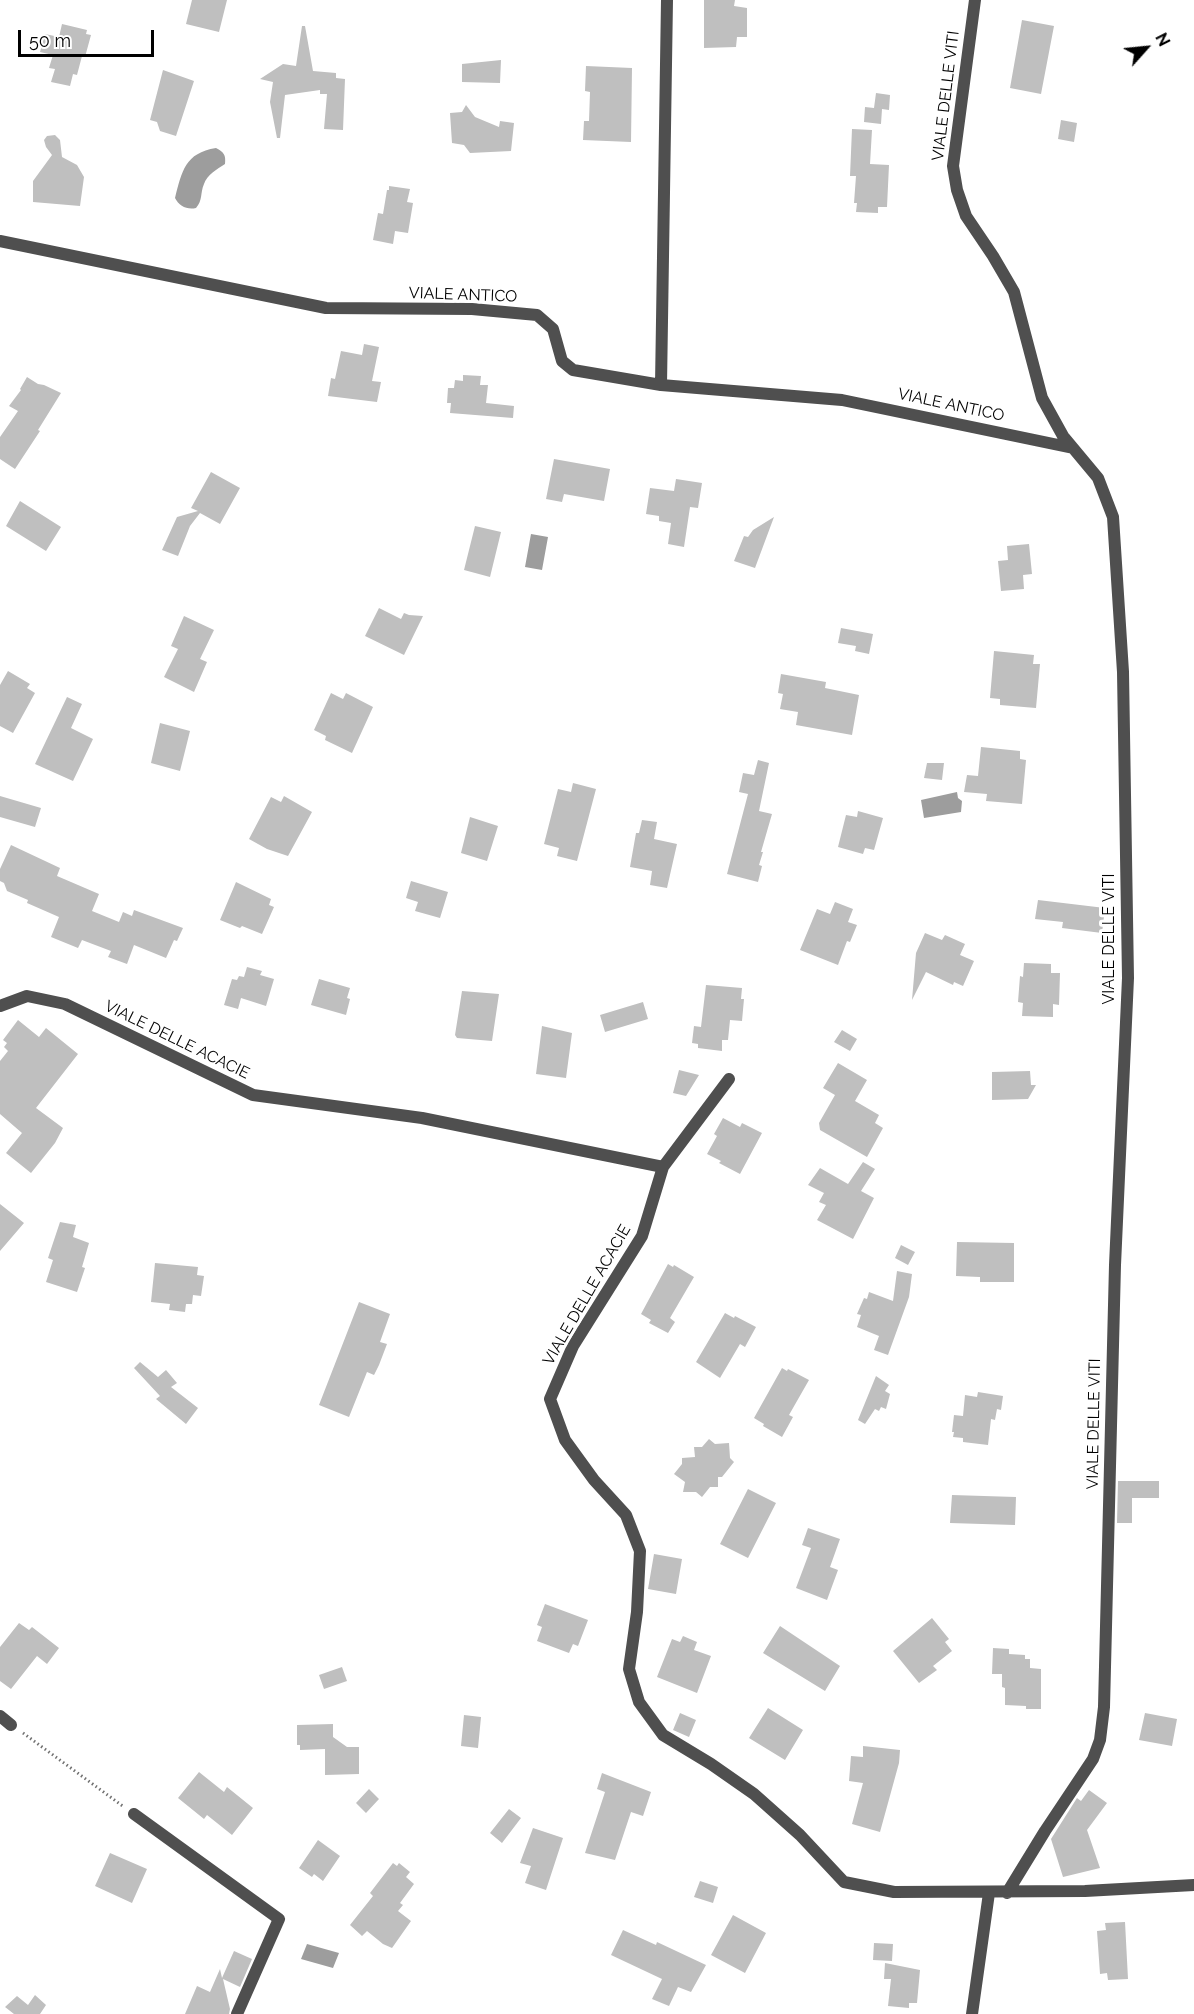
<!DOCTYPE html>
<html>
<head>
<meta charset="utf-8">
<style>
	body { margin:0 }
	#map { position:relative; width:1194px; height:2014px; overflow:hidden; background:#fff; font-family:Raleway,sans-serif }
	canvas { display:block }
	.north { position:absolute; left:1116px; top:18px; width:60px; height:60px; -webkit-text-stroke:4px #fff; paint-order:stroke; rotate:63deg; font-size:16px; font-weight:700; line-height:24px; text-align:center; color:#000 }
	.north::after { content:''; display:block; margin:auto; width:21px; height:27px; background:#000; clip-path:polygon(50% 0,100% 100%,50% 72%,0 100%) }
	.scale { position:absolute; left:18px; top:30px; width:136px; height:27px; box-sizing:border-box; border:3px solid #000; border-top:0; padding-left:8px; font-size:18px; line-height:21px; white-space:nowrap; color:#000; -webkit-text-stroke:4px #fff; paint-order:stroke }
</style>
</head>
<body>
<div id="map">
<canvas width="1194" height="2014"></canvas>
<div class="north">N</div>
<div class="scale">50 m</div>
</div>
<script>
const c = document.querySelector('canvas').getContext('2d');
c.lineJoin = 'round';
function fillPath(path, color) { c.fillStyle = color; c.fill(path, 'evenodd'); }
function trace(path, color, width, dash) { c.strokeStyle = color; c.lineWidth = width; c.lineCap = dash ? 'butt' : 'round'; c.setLineDash(dash || []); c.stroke(path); }
function write(font, color, halo, rows, align = 'center') {
  c.font = font + ' Raleway,sans-serif'; c.lineWidth = 6; c.setLineDash([]); c.textBaseline = 'middle'; c.strokeStyle = halo; c.fillStyle = color; for (const [text, x, y, turn = 0] of rows) {
    c.save(); c.translate(x, y); c.rotate((+turn || 0) * Math.PI / 180); c.textAlign = isNaN(turn) ? turn : align; if (halo) c.strokeText(text, 0, 0); c.fillText(text, 0, 0); c.restore();
  }
}
const water = new Path2D(`
	M216,148C224,152 226,155 225,164C217,169 207,175 204,184C200,193 203,200 196,208C187,210 179,206 175,198C182,171 185,153 216,148Z
	M531,534L548,537L542,570L525,567Z
	M957,792L958,798L962,801L961,812L924,818L921,800Z
	M307,1944L339,1953L333,1968L301,1959Z`);
const building = new Path2D(`
	M192,0H227L219,32L186,24Z
	M704,0H735L734,6L747,8V37H737L736,47L704,48Z
	M1022,20L1054,26L1041,94L1010,88Z
	M62,24L87,30L86,34L91,35L85,57L82,56L77,75L73,74L70,86L51,82L55,69L49,68L53,55L40,52L45,34L59,37Z
	M302,26H305L313,71L336,73V78L345,79L343,130L324,129L327,94H320V90L285,95L280,138H277L270,102L273,82L260,79L283,64L296,66Z
	M501,60L500,83L462,82V64Z
	M586,66L632,68L631,142L583,140L584,121H589L590,92L585,91Z
	M163,70L194,81L176,136L160,131L157,122L150,120Z
	M876,93L890,95L889,110L882,109L881,124L864,122L865,107L874,108Z
	M466,105L475,117L499,127L500,121L514,123L511,151L470,153L464,145L452,143L450,113L462,112Z
	M1061,120L1077,123L1074,142L1058,139Z
	M852,129L872,130L870,164L889,165L887,207H878V213L856,212L857,203H854L856,176H850Z
	M55,135L60,140L62,157L77,165L84,177L80,206L33,202V181L52,155L46,147L44,140L47,136Z
	M389,186L410,189L407,202L413,203L408,233L395,231L393,244L373,240L378,213L383,214L387,190H389Z
	M364,344L379,347L372,381L381,382L377,402L328,396L331,378L335,379L341,351L362,355Z
	M463,375L481,376L480,385H488L486,403L514,406L513,418L450,413L451,403H447L448,388H454L455,380L463,381Z
	M27,377L38,384L44,385L61,393L38,430L40,431L15,469L0,459V437L18,411L9,406L21,390L20,389Z
	M554,459L610,469L604,501L564,494L562,502L546,499Z
	M211,472L240,488L220,524L200,513L190,526L178,556L162,550L177,517L198,511L191,508Z
	M676,479L702,483L698,508L690,507L684,547L668,544L671,523L659,521V516L646,514L650,488L674,491Z
	M20,501L61,527L46,551L6,526Z
	M774,517L755,568L734,561L744,536L748,537L753,530Z
	M475,526L501,532L490,577L464,570Z
	M1029,544L1032,574L1023,575L1024,589L1001,591L998,561L1008,560L1007,546Z
	M379,608L401,619L404,613L409,615L423,616L404,655L365,636Z
	M184,616L214,630L200,659L207,662L194,692L164,677L178,649L171,646Z
	M841,628L873,634L869,654L855,651L856,646L838,643Z
	M994,651L1034,655L1033,664H1040L1036,708L1000,705V699L990,698Z
	M8,671L30,684L27,688L35,693L13,733L0,726V685Z
	M781,674L826,682L825,688L859,695L852,735L796,725L798,712L780,709L783,694L778,693Z
	M331,693L343,699L346,693L373,707L352,753L325,740L326,736L314,730Z
	M67,697L82,704L71,728L93,739L73,781L35,764Z
	M160,723L190,731L180,771L151,763Z
	M981,747L1020,751V759L1026,760L1022,804L986,801L987,794L964,792L967,775L978,776Z
	M758,760L769,763L759,811L772,814L761,852H763L759,865L762,866L758,882L727,874L748,794L739,792L743,773L754,775Z
	M927,763H944L942,780L924,778Z
	M573,783L596,789L577,861L557,856L559,848L544,844L558,789L571,792Z
	M0,796L41,808L35,827L0,817Z
	M284,796L312,812L288,856L267,849L249,839L271,797L281,802Z
	M858,811L883,818L874,850L865,848L863,854L838,847L846,815L857,817Z
	M470,817L498,826L487,861L461,853Z
	M642,820L657,822L654,839L677,844L667,888L650,885L652,871L630,867L636,833H639Z
	M11,845L60,868L57,876L99,894L92,911L119,922L123,912L132,916L134,910L183,928L177,941L174,940L166,958L134,945L127,964L108,957L111,951L82,940L78,948L51,937L59,917L27,903L28,900L7,891L4,883L0,881V869Z
	M411,881L448,892L440,918L415,911L418,902L406,898Z
	M236,882L271,899L269,905L274,907L262,934L242,926L240,928L220,920Z
	M1038,900L1105,908L1102,933L1062,928L1063,922L1035,919Z
	M835,902L853,909L848,922L857,925L850,942L847,941L838,965L800,950L817,909L830,914Z
	M925,933L942,940L945,935L965,944L960,955L974,961L963,986L954,982L953,985L926,972L912,1000L916,953Z
	M1024,963L1051,964V973H1060L1059,1005L1053,1004V1017L1022,1016L1023,1003L1018,1002L1020,976L1023,977Z
	M247,967L262,971L260,975L274,979L266,1006L241,998L238,1009L224,1005L232,979L237,980L239,976L244,977Z
	M319,979L350,988L347,998L350,999L346,1015L311,1005Z
	M706,985L742,988L741,999H744L742,1021L730,1020L728,1040H722V1051L698,1048V1044L692,1043L694,1026L701,1027Z
	M462,991L499,994L492,1041L457,1038L455,1035Z
	M643,1002L648,1019L605,1032L600,1015Z
	M18,1020L39,1037L46,1028L78,1054L36,1108L63,1128L55,1143L31,1173L6,1153L22,1133L0,1114V1061L8,1051L4,1047L7,1043L3,1040Z
	M542,1026L572,1033L566,1078L536,1074Z
	M842,1030L857,1039L850,1051L834,1042Z
	M838,1063L867,1080L855,1101L879,1115L875,1123L883,1128L867,1157L820,1130L819,1123L835,1095L823,1088Z
	M679,1070L699,1075L686,1096L673,1093Z
	M1030,1071L1031,1085H1036L1028,1099L992,1100V1072Z
	M723,1118L740,1127L742,1123L762,1133L740,1174L719,1163L721,1161L707,1154L717,1136L714,1134Z
	M863,1162L875,1169L861,1191L874,1198L853,1239L817,1220L826,1205L819,1202L824,1193L808,1185L820,1168L848,1184Z
	M0,1204L24,1223L0,1251Z
	M60,1222L76,1225L73,1237L89,1243L82,1267L85,1268L77,1292L46,1282L53,1260L48,1258Z
	M957,1242L1014,1243V1282H980V1277L956,1276Z
	M901,1245L915,1252L908,1265L895,1258Z
	M155,1263L198,1267L197,1275L204,1276L201,1296L193,1295L192,1304H186L185,1312L169,1310L170,1304L151,1302Z
	M668,1264L673,1267L674,1265L694,1277L670,1318L675,1322L668,1333L649,1323L651,1320L641,1314Z
	M897,1271L912,1274L909,1297L888,1355L874,1350L879,1336L857,1327L861,1315L857,1314L864,1298L867,1299L869,1292L893,1301Z
	M359,1302L390,1314L380,1342L387,1344L379,1365L374,1375L367,1372L349,1417L319,1405Z
	M725,1313L734,1318L735,1316L756,1327L745,1347L740,1344L720,1378L696,1362Z
	M140,1362L158,1377L166,1370L177,1383L171,1387L198,1408L186,1424L156,1399L160,1396L134,1368Z
	M782,1368L787,1371L788,1369L809,1380L789,1415L793,1417L782,1437L763,1426L764,1424L754,1418Z
	M876,1376L889,1385L885,1391L890,1394L886,1409L881,1407L879,1411L875,1409L865,1424L858,1420Z
	M978,1392L1003,1396L1001,1410L997,1409L995,1420L991,1419L988,1445L963,1442V1438L953,1437L954,1432H952L954,1415L963,1416L965,1395L977,1397Z
	M709,1439L715,1444L729,1443L730,1458L734,1462L722,1477H718V1487H710L702,1497L696,1492H683L685,1482L674,1474L682,1464V1458L695,1457L694,1447H702Z
	M1118,1481H1159V1498H1132V1523H1117Z
	M748,1489L776,1503L748,1558L720,1544Z
	M952,1495L1016,1497L1015,1525L950,1523Z
	M808,1528L840,1539L830,1567L838,1570L827,1600L796,1588L811,1548L802,1545Z
	M654,1554L682,1559L676,1594L648,1589Z
	M545,1604L588,1620L578,1646L573,1644L569,1653L537,1641L542,1627L537,1625Z
	M932,1618L949,1639L945,1642L952,1651L933,1666L937,1670L919,1683L893,1651Z
	M19,1623L29,1630L32,1627L59,1648L47,1664L37,1656L11,1689L0,1681V1647Z
	M780,1626L840,1666L825,1691L763,1653Z
	M683,1636L697,1642L694,1650L711,1656L697,1693L657,1677L672,1639L680,1642Z
	M993,1648L1009,1649V1654L1025,1655V1659H1030V1668L1041,1669V1709H1026V1706L1005,1705V1688L1002,1687V1674H992Z
	M342,1667L347,1681L324,1689L319,1675Z
	M768,1708L803,1730L785,1760L749,1738Z
	M680,1713L696,1720L689,1737L673,1730Z
	M1145,1713L1177,1719L1172,1746L1139,1740Z
	M464,1715L481,1717L478,1748L461,1746Z
	M333,1724V1737L347,1747H359V1774L325,1775V1749L300,1750V1745H297V1725Z
	M863,1746L900,1750L899,1763L880,1832L852,1824L863,1783L849,1781L851,1756L863,1757Z
	M199,1772L224,1792L227,1787L253,1808L232,1835L207,1815L204,1819L178,1798Z
	M602,1773L651,1792L643,1816L631,1812L615,1860L585,1853L605,1792L597,1789Z
	M369,1789L379,1799L366,1813L356,1803Z
	M1089,1790L1107,1803L1087,1830L1100,1868L1063,1877L1051,1839L1077,1798L1081,1801Z
	M509,1809L521,1818L502,1843L490,1833Z
	M533,1828L563,1838L546,1890L525,1883L531,1866L520,1863Z
	M318,1840L340,1856L323,1881L314,1874L312,1877L299,1868Z
	M110,1853L147,1869L132,1903L95,1886Z
	M393,1863L397,1866L399,1863L410,1872L406,1877L414,1884L400,1903L403,1905L398,1911L411,1921L392,1948L383,1944L367,1931L362,1936L350,1925L373,1896L370,1893Z
	M700,1881L718,1887L713,1903L694,1897Z
	M733,1915L766,1933L745,1973L711,1955Z
	M1125,1922L1128,1979L1108,1980L1107,1973L1100,1974L1097,1931L1106,1930L1105,1923Z
	M623,1930L656,1945L657,1942L706,1965L691,1992L678,1987L669,2006L652,1999L662,1979L611,1955Z
	M874,1943L893,1944L892,1961L873,1960Z
	M234,1951L252,1959L240,1987L223,1979L230,2009L229,2014H185L197,1986L210,1992L220,1969L222,1978Z
	M885,1963L920,1970L917,2003H909V2008L888,2006L891,1979H884Z
	M35,1995L46,2005L40,2014H14L5,2007L17,1996L28,2005Z`);
const path = new Path2D(`
	M23,1733L124,1807`);
const minor = new Path2D(`
	M975,0L953,166L957,190L966,216L993,256L1014,292L1042,398L1063,436L1098,478L1113,517L1123,672L1128,978L1115,1265L1104,1707L1100,1740L1093,1759L1045,1831L1007,1893
	M0,241L326,308L472,309L537,315L553,329L562,361L573,370L661,385L842,400L1073,448
	M661,385L667,0
	M0,1006L27,996L65,1004L253,1095L422,1118L663,1167
	M729,1079L663,1167L642,1236L573,1346L550,1399L565,1440L594,1480L626,1515L640,1551L637,1612L629,1669L639,1702L663,1735L711,1764L754,1794L800,1835L844,1882L894,1892L1085,1891L1194,1885
	M0,1716L11,1725
	M134,1814L279,1919L237,2014
	M972,2014L989,1893`);
const streetNames = [
	["VIALE DELLE VITI",946,96,-83],
	["VIALE ANTICO",463,295,2],
	["VIALE ANTICO",951,405,12],
	["VIALE DELLE VITI",1109,939,-90],
	["VIALE DELLE ACACIE",177,1040,26],
	["VIALE DELLE ACACIE",587,1295,-60],
	["VIALE DELLE VITI",1094,1424,-89]
];
fillPath(water, '#9d9d9d');
fillPath(building, '#bfbfbf');
trace(path, '#717171', 3, [1.5, 3]);
trace(minor, '#4f4f4f', 12);
write('16px', '#000', '#fff', streetNames);
</script>
</body>
</html>
